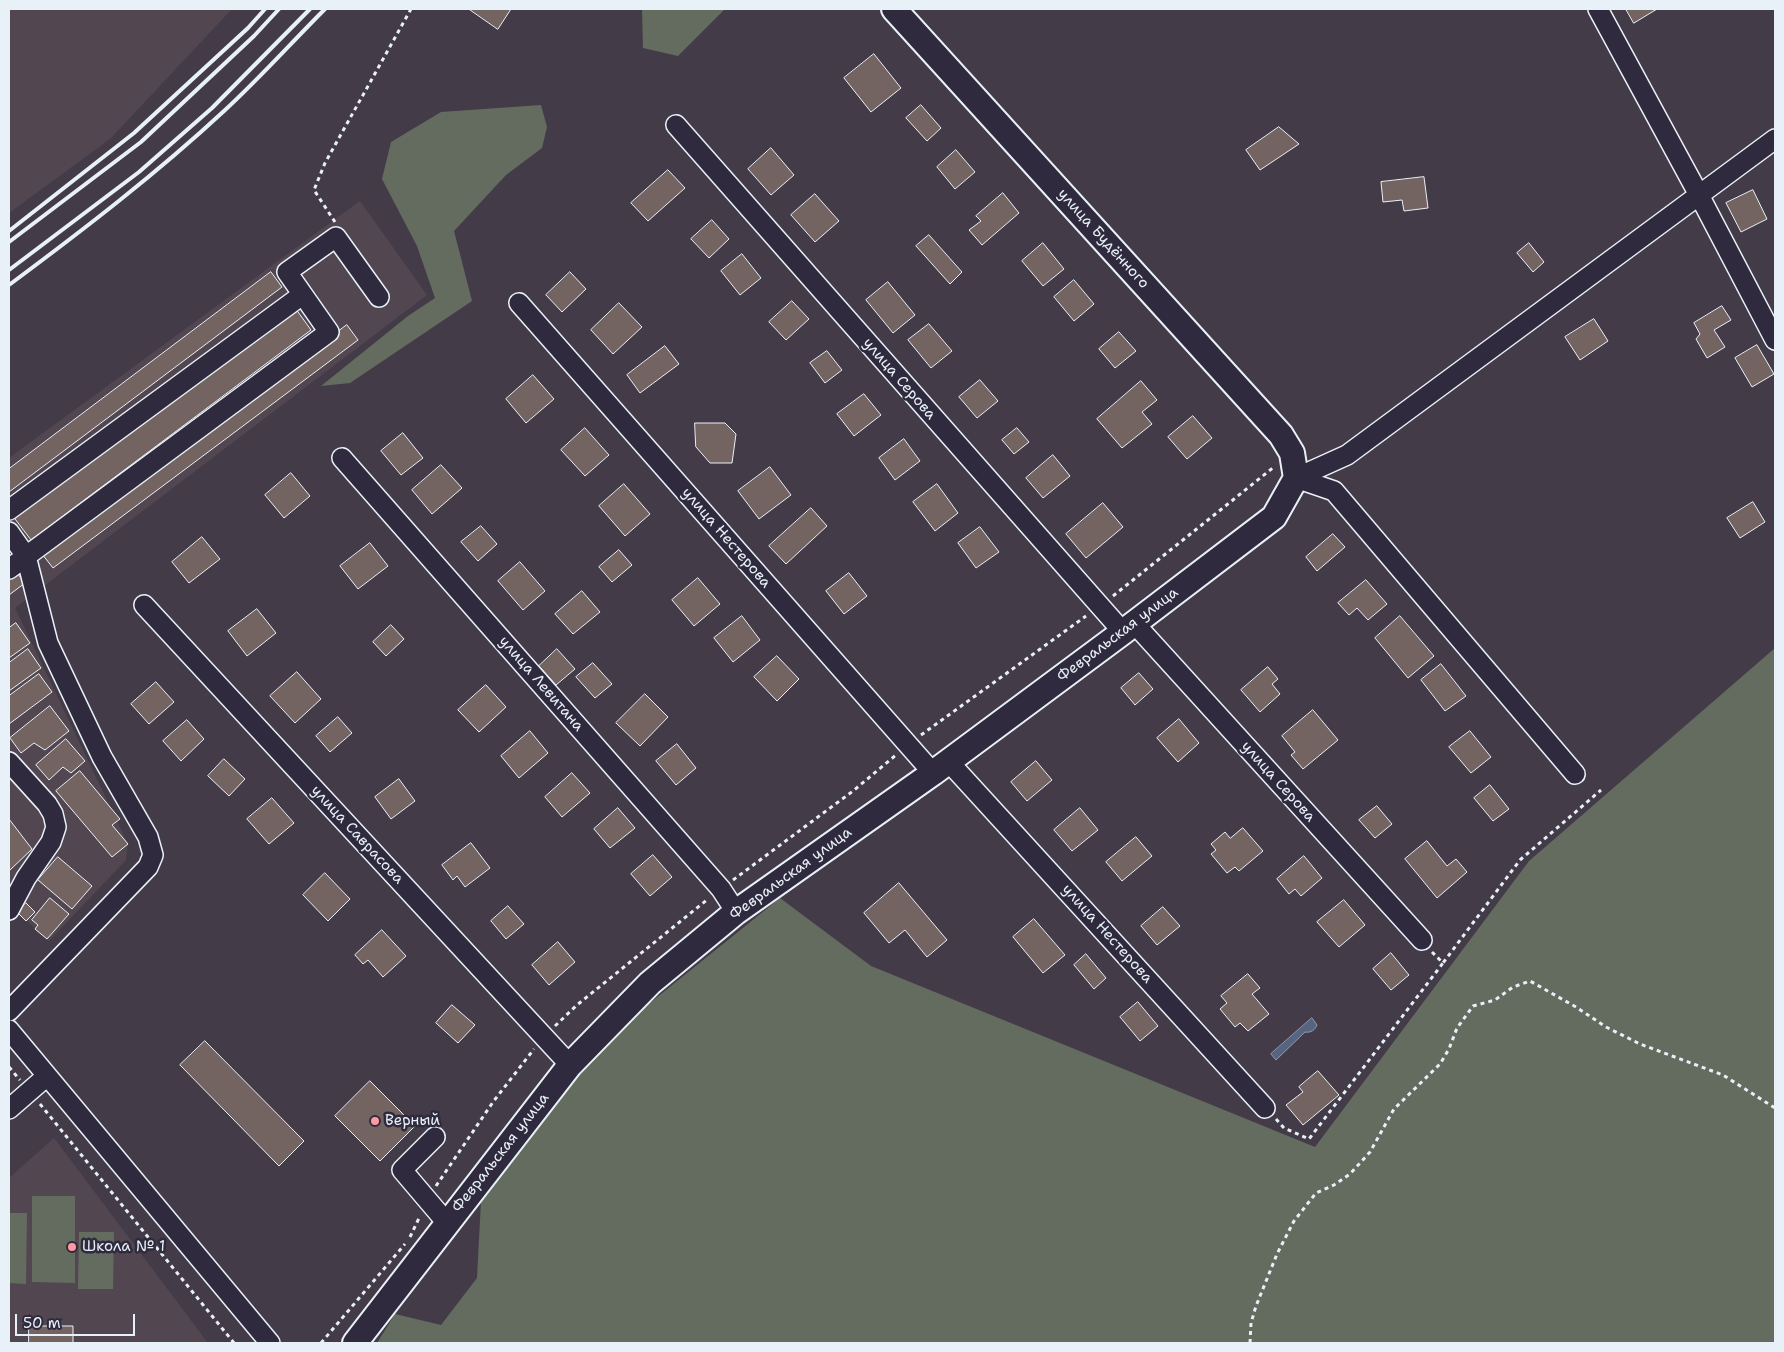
<!DOCTYPE html>
<html>
<head>
<meta charset="utf-8">
<style>
	body { margin:0 }
	#map { position:relative; width:1784px; height:1352px; overflow:hidden; background:#443b48; font-family:"Shantell Sans",sans-serif }
	canvas { display:block }
	.frame { position:absolute; inset:0; border:10px solid #e8f1f8; pointer-events:none }
	.scale { position:absolute; left:15px; top:1314px; width:120px; height:22px; box-sizing:border-box; border:2px solid #e8f1f8; border-top:0; padding-left:6px; font-size:15px; line-height:18px; white-space:nowrap; color:#e8f1f8; -webkit-text-stroke:4px #2f2a3d; paint-order:stroke }
</style>
</head>
<body>
<div id="map">
<canvas width="1784" height="1352"></canvas>
<div class="frame"></div>
<div class="scale">50 m</div>
</div>
<script>
const c = document.querySelector('canvas').getContext('2d');
c.lineJoin = 'round';
function fillPath(path, color) { c.fillStyle = color; c.fill(path, 'evenodd'); }
function trace(path, color, width, dash) { c.strokeStyle = color; c.lineWidth = width; c.lineCap = dash ? 'butt' : 'round'; c.setLineDash(dash || []); c.stroke(path); }
function write(font, color, halo, rows, align = 'center') {
  c.font = font + ' "Shantell Sans",sans-serif'; c.lineWidth = 5; c.setLineDash([]); c.textBaseline = 'middle'; c.strokeStyle = halo; c.fillStyle = color; for (const [text, x, y, turn = 0] of rows) {
    c.save(); c.translate(x, y); c.rotate((+turn || 0) * Math.PI / 180); c.textAlign = isNaN(turn) ? turn : align; if (halo) c.strokeText(text, 0, 0); c.fillText(text, 0, 0); c.restore();
  }
}
const built = new Path2D(`
	M9,9H232L110,139L9,213Z
	M360,201L427,295L15,608L128,844L126,860L49,941L17,912L9,901V458Z
	M54,1138L208,1343H9V1178Z`);
const green = new Path2D(`
	M642,9H725L678,56L643,48Z
	M541,105L547,127L542,148L506,175L454,231L472,301L350,383L321,386L408,316L435,298L417,246L382,179L391,142L441,112Z
	M1775,648V1343H377L395,1314L441,1325L477,1278L481,1201L609,1036L780,898L871,966L1315,1147L1529,861Z
	M32,1196H75V1283L32,1282Z
	M9,1213H27L26,1284L9,1283Z
	M79,1232H114L113,1289H78Z`);
const water = new Path2D(`
	M1312,1018L1317,1025C1315,1030 1311,1033 1305,1032L1276,1060L1271,1054Z`);
const building = new Path2D(`
	M469,9H511L498,29Z
	M1626,9H1657L1634,23Z
	M874,54L901,88L871,112L844,78Z
	M921,105L941,128L927,141L906,118Z
	M1279,127L1299,144L1260,170L1246,150Z
	M771,148L794,175L771,195L748,169Z
	M956,150L975,172L955,189L937,167Z
	M668,170L685,188L648,221L631,203Z
	M1424,177L1428,208L1404,211L1402,200L1383,202L1381,182Z
	M1753,190L1767,219L1741,232L1726,203Z
	M1003,193L1019,213L982,245L969,230L981,221L976,216Z
	M815,194L839,221L815,242L791,215Z
	M712,220L729,239L709,258L691,239Z
	M929,235L962,272L950,284L916,246Z
	M1043,243L1064,269L1043,286L1022,261Z
	M1529,243L1544,262L1533,272L1517,253Z
	M742,254L761,278L740,295L721,271Z
	M271,272L282,287L9,492V469Z
	M570,272L586,289L562,312L546,295Z
	M1074,280L1094,304L1074,321L1054,297Z
	M888,282L915,315L893,333L866,300Z
	M792,301L809,319L786,340L769,322Z
	M619,303L642,327L613,354L591,330Z
	M293,305L311,330L31,540L12,515Z
	M1722,306L1731,320L1714,330L1725,347L1707,358L1696,339L1700,334L1694,323Z
	M1594,319L1608,341L1580,360L1565,337Z
	M929,324L952,351L931,368L908,340Z
	M347,325L358,340L53,568L42,554Z
	M1119,332L1136,351L1115,368L1099,349Z
	M1757,345L1774,374L1752,387L1735,358Z
	M665,346L679,364L640,393L627,375Z
	M827,351L842,370L825,383L810,363Z
	M533,375L554,399L526,423L506,399Z
	M980,380L998,401L977,418L959,397Z
	M1141,381L1157,400L1142,412L1152,424L1122,448L1097,419Z
	M864,394L881,415L854,436L837,414Z
	M1193,416L1212,438L1187,459L1168,437Z
	M695,423H725L736,434L732,463H710L696,447Z
	M585,428L609,455L585,476L561,450Z
	M1017,428L1029,442L1014,454L1002,440Z
	M403,433L423,458L401,475L381,451Z
	M904,439L920,461L895,480L879,458Z
	M1053,455L1070,476L1043,498L1026,478Z
	M441,465L462,488L432,514L412,490Z
	M770,467L791,495L759,519L738,491Z
	M291,473L310,496L284,518L265,495Z
	M624,484L650,514L625,536L599,506Z
	M937,484L958,513L935,531L913,502Z
	M1753,502L1765,522L1740,538L1727,518Z
	M1103,503L1123,527L1086,558L1066,534Z
	M811,508L827,526L786,564L769,546Z
	M481,526L497,544L478,561L461,542Z
	M980,527L999,552L976,568L958,543Z
	M1333,534L1345,547L1317,571L1306,557Z
	M202,537L220,559L189,583L172,562Z
	M370,543L388,566L358,589L340,566Z
	M619,550L632,565L612,582L599,567Z
	M520,562L545,591L523,610L498,581Z
	M17,573L25,583L9,595V579Z
	M849,573L867,596L844,614L826,591Z
	M698,578L720,604L694,626L672,600Z
	M1366,580L1387,604L1368,620L1357,608L1349,615L1338,603Z
	M582,591L600,612L573,634L555,614Z
	M257,609L276,633L247,656L228,631Z
	M742,616L760,640L733,662L714,638Z
	M1400,616L1434,656L1408,678L1375,638Z
	M16,623L30,643L9,658V628Z
	M391,625L404,639L386,656L373,642Z
	M28,649L41,668L9,691V663Z
	M557,649L575,669L556,685L539,666Z
	M777,656L799,679L777,701L754,677Z
	M593,663L612,684L595,698L576,677Z
	M1441,664L1466,696L1445,711L1421,680Z
	M1268,667L1278,679L1272,684L1280,694L1260,712L1241,690Z
	M297,672L321,699L295,723L270,696Z
	M1139,673L1153,689L1135,705L1121,688Z
	M39,674L52,692L9,724V696Z
	M156,682L174,702L149,724L131,704Z
	M486,685L506,707L479,732L458,710Z
	M645,694L668,717L640,746L616,723Z
	M50,706L69,731L45,750L34,743L21,753L10,738Z
	M1313,710L1338,740L1303,769L1291,755L1295,752L1282,736Z
	M338,717L352,733L330,752L316,736Z
	M1179,719L1199,743L1178,762L1157,738Z
	M187,720L204,739L181,761L163,741Z
	M530,731L548,753L519,778L501,756Z
	M1470,731L1491,757L1471,773L1449,747Z
	M66,739L85,761L71,773L63,767L49,780L36,765Z
	M677,744L696,768L676,785L656,761Z
	M224,759L245,779L229,796L208,776Z
	M1036,761L1052,780L1027,801L1011,782Z
	M80,771L120,819L112,825L128,844L112,857L56,791Z
	M572,773L590,793L562,817L545,797Z
	M399,779L415,801L391,819L375,797Z
	M1490,785L1509,809L1493,821L1474,798Z
	M272,798L294,823L269,844L247,819Z
	M1377,806L1392,824L1375,838L1359,820Z
	M618,808L635,828L610,848L594,829Z
	M1080,808L1098,830L1072,851L1054,830Z
	M9,819L32,849L9,871Z
	M1243,828L1263,851L1239,871L1235,867L1227,873L1211,854L1216,850L1211,844L1225,832L1230,838Z
	M1136,837L1152,856L1122,881L1106,862Z
	M1427,841L1447,866L1456,859L1467,872L1437,898L1405,859Z
	M471,843L490,868L465,887L457,876L453,880L442,865Z
	M653,855L672,877L650,896L631,874Z
	M1304,856L1322,878L1301,896L1295,889L1289,894L1277,879Z
	M58,857L92,886L72,909L38,880Z
	M325,873L350,899L328,921L303,895Z
	M899,883L947,940L927,957L905,930L889,943L864,913Z
	M50,898L69,914L47,939L35,929L38,925L32,920Z
	M1344,900L1365,925L1339,947L1317,922Z
	M26,903L35,912L26,921L17,912Z
	M508,906L524,924L506,939L491,921Z
	M1163,907L1180,926L1157,945L1141,926Z
	M1034,919L1065,955L1043,973L1013,937Z
	M382,930L406,956L383,977L368,960L363,964L355,955Z
	M558,942L575,962L549,985L532,965Z
	M1391,953L1409,975L1391,990L1373,969Z
	M1086,954L1106,978L1094,989L1074,965Z
	M1248,974L1260,988L1252,994L1269,1014L1248,1031L1240,1023L1235,1027L1220,1009L1227,1003L1221,996Z
	M1138,1002L1158,1026L1140,1041L1120,1017Z
	M452,1005L475,1025L458,1043L436,1023Z
	M205,1041L304,1141L279,1166L180,1065Z
	M1318,1071L1339,1095L1303,1125L1286,1105L1303,1092L1299,1087Z
	M370,1081L415,1126L380,1161L335,1116Z
	M29,1326H73V1343H29Z`);
const path = new Path2D(`
	M335,222L314,190L325,163L411,9
	M1113,596L1274,467
	M921,735L1086,616
	M733,880L853,791L896,755
	M1432,952L1443,963L1520,860L1601,790
	M555,1026L577,1005L708,899
	M9,1067L20,1080
	M40,1104L234,1343
	M1276,1119L1284,1128L1309,1139L1443,963
	M436,1186L493,1102L534,1049
	M410,1237L420,1216
	M321,1343L405,1244
	M1250,1343L1251,1323L1256,1306L1277,1254L1294,1221L1316,1193L1334,1185L1350,1174L1370,1152L1394,1109L1440,1064L1449,1049L1457,1028L1473,1006L1495,1000L1513,987L1530,981L1576,1007L1606,1027L1640,1044L1723,1075L1775,1108`);
const minor = new Path2D(`
	M1598,9L1699,195L1775,340
	M676,125L1123,632
	M519,303L933,773
	M342,458L721,889L736,912
	M1296,478L1347,455L1775,139
	M1296,478L1334,491L1575,774
	M9,510L302,295
	M9,532L26,556L48,643L102,757L148,837L153,855L148,867L9,1011
	M9,569L329,332L287,272L336,237L379,297
	M144,605L570,1065
	M1134,623L1422,940
	M948,761L1265,1108
	M9,762L47,804L53,814L56,827L51,842L26,878L9,910
	M9,1030L270,1343
	M9,1109L47,1076
	M435,1137L402,1170L447,1223`);
const major = new Path2D(`
	M355,1343L570,1065L650,983L736,912L933,773L1123,632L1274,517L1296,478L1292,453L1281,435L894,9`);
const rail = new Path2D(`
	M9,231L134,133L248,28L265,9
	M9,242L141,142L254,36L279,9
	M9,270L139,172L212,108L310,9
	M9,285C83,230 156,174 224,111C259,79 291,43 325,9`);
const markers = [
	[375,1121,5,"#ff9aa2"],
	[72,1247,5,"#ff9aa2"]
];
const streetNames = [
	["улица Будённого",1103,239,48],
	["улица Серова",899,379,49],
	["улица Нестерова",726,538,49],
	["Февральская улица",1118,635,-37],
	["улица Левитана",541,684,49],
	["улица Серова",1278,782,48],
	["улица Саврасова",357,835,47],
	["Февральская улица",791,874,-36],
	["улица Нестерова",1107,934,48],
	["Февральская улица",501,1153,-52]
];
const poiNames = [
	["Верный",385,1121],
	["Школа № 1",82,1247]
];
fillPath(built, '#524750');
fillPath(green, '#646c60');
fillPath(water, '#566480');
trace(water, '#909cb0', 1);
fillPath(building, '#746461');
trace(building, '#e8f1f8', 1);
trace(minor, '#e8f1f8', 22);
trace(major, '#e8f1f8', 28);
trace(path, '#e8f1f8', 3, [4, 4]);
trace(minor, '#2f2a3d', 19);
trace(major, '#2f2a3d', 24);
trace(rail, '#e8f1f8', 4);
for (const [x, y, r, color] of markers) { const dot = new Path2D(); dot.arc(x, y, r, 0, 2 * Math.PI); c.fillStyle = color; c.fill(dot); trace(dot, '#2f2a3d', 2); }
write('15px', '#e8f1f8', '#2f2a3d', streetNames);
write('15px', '#e8f1f8', '#2f2a3d', poiNames, 'left');
</script>
</body>
</html>
